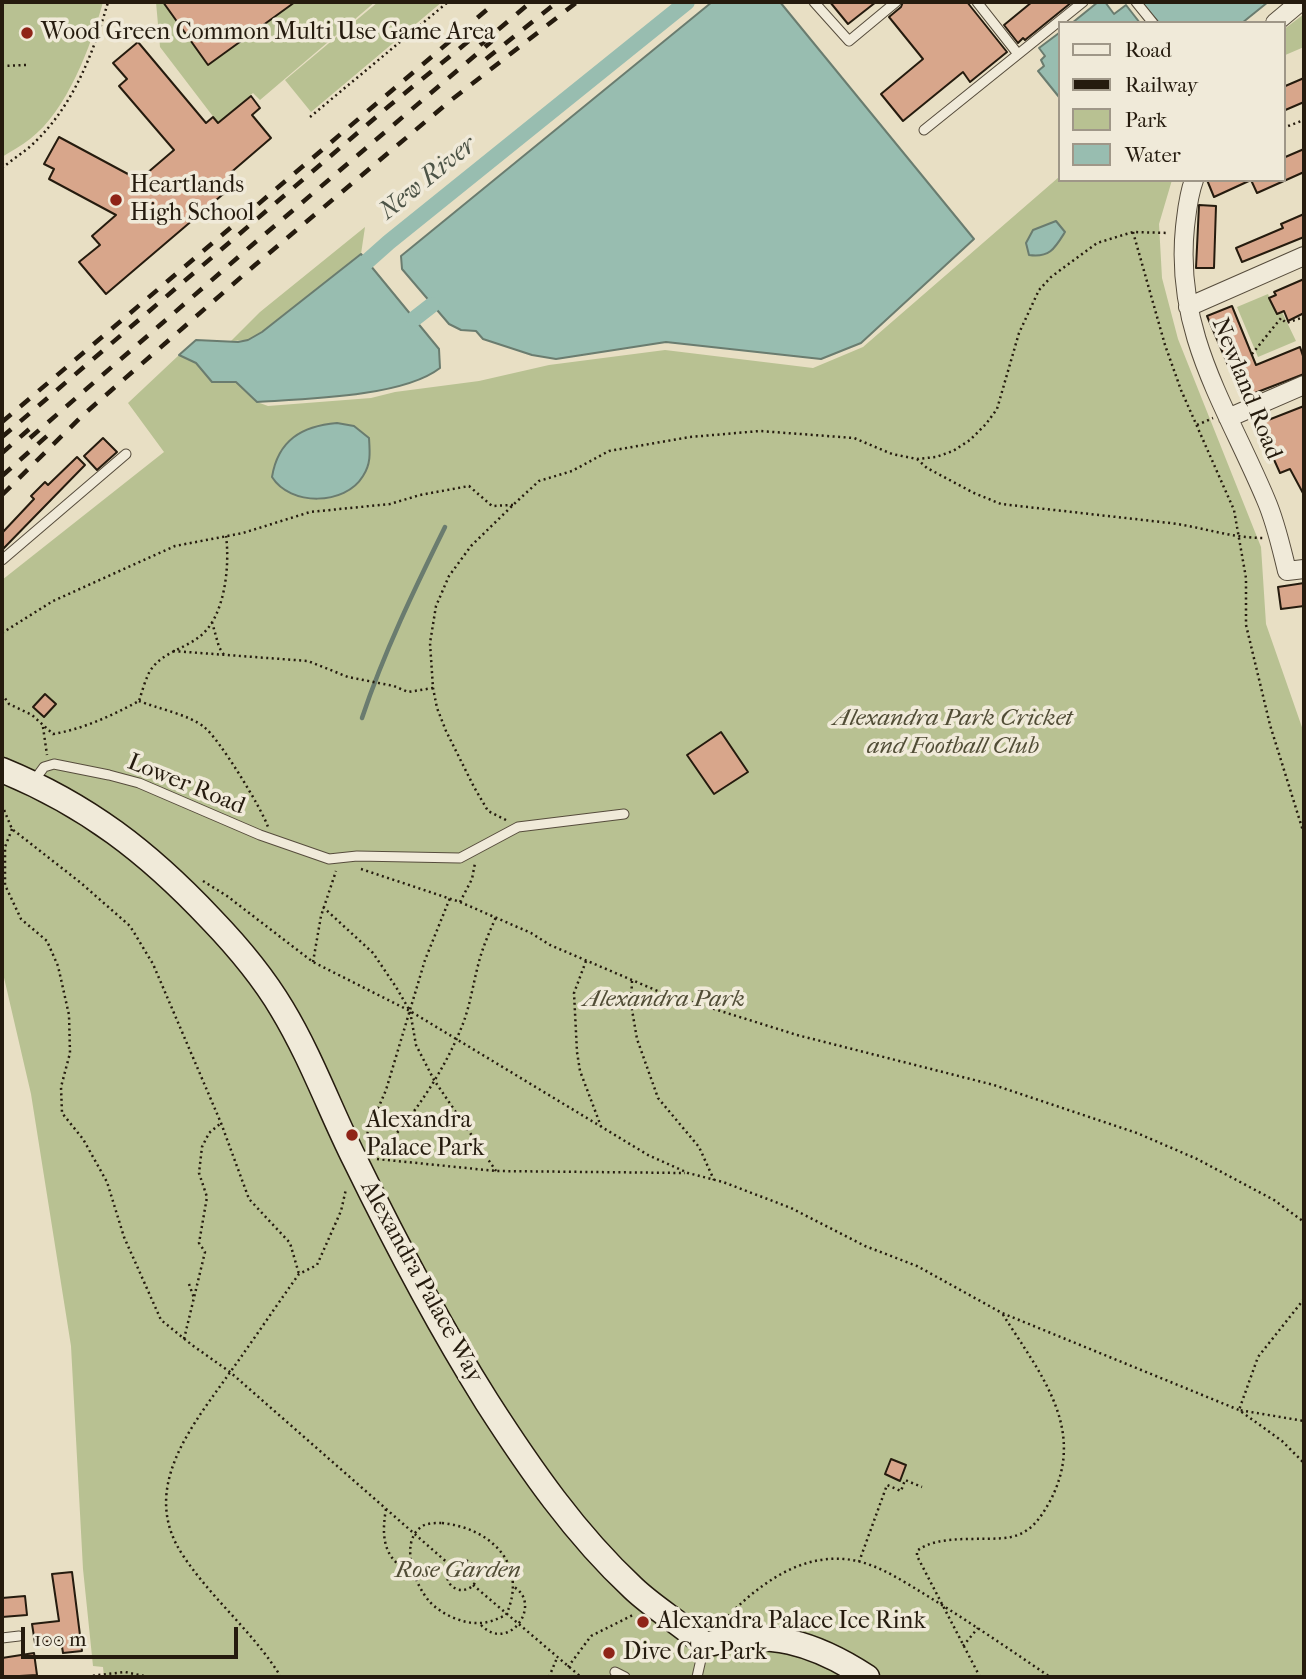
<!DOCTYPE html>
<html>
<head>
<meta charset="utf-8">
<style>
	body { margin:0 }
	#map { position:relative; width:1306px; height:1679px; overflow:hidden; background:#e8dfc4; font-family:"IM FELL French Canon",serif }
	canvas { display:block }
	.frame { position:absolute; inset:0; border:4px solid #251b0e; pointer-events:none }
	.legend { position:absolute; left:1058px; top:21px; width:228px; height:161px; box-sizing:border-box; background:#f0ead9; border:2px solid #9f9788; margin:0; padding:9px 12px; list-style:none; font-size:21px; color:#251b0e }
	.legend li { display:flex; align-items:center; gap:14px; height:35px }
	.legend b { width:35px; border:2px solid #9f9788 }
	.scale { position:absolute; left:21px; top:1627px; width:217px; height:32px; box-sizing:border-box; border:4px solid #251b0e; border-top:0; padding-left:9px; font-size:21px; line-height:24px; white-space:nowrap; color:#251b0e; -webkit-text-stroke:5px #f0ead9; paint-order:stroke }
</style>
</head>
<body>
<div id="map">
<canvas width="1306" height="1679"></canvas>
<div class="frame"></div>
<ul class="legend">
<li><b style="height:9px;background:#f0ead9"></b>Road</li>
<li><b style="height:9px;background:#251b0e"></b>Railway</li>
<li><b style="height:19px;background:#b8c192"></b>Park</li>
<li><b style="height:19px;background:#98bdb0"></b>Water</li>
</ul>
<div class="scale">100 m</div>
</div>
<script>
const c = document.querySelector('canvas').getContext('2d');
c.lineJoin = 'round';
function fillPath(path, color) { c.fillStyle = color; c.fill(path, 'evenodd'); }
function trace(path, color, width, dash) { c.strokeStyle = color; c.lineWidth = width; c.lineCap = dash ? 'butt' : 'round'; c.setLineDash(dash || []); c.stroke(path); }
function write(font, color, halo, rows, align = 'center') {
  c.font = font + ' "IM FELL French Canon",serif'; c.lineWidth = 7; c.setLineDash([]); c.textBaseline = 'middle'; c.strokeStyle = halo; c.fillStyle = color; for (const [text, x, y, turn = 0] of rows) {
    c.save(); c.translate(x, y); c.rotate((+turn || 0) * Math.PI / 180); c.textAlign = isNaN(turn) ? turn : align; if (halo) c.strokeText(text, 0, 0); c.fillText(text, 0, 0); c.restore();
  }
}
const green = new Path2D(`
	M2,2H103C91,46 67,111 30,139C21,146 11,151 2,157Z
	M156,2H163L208,65L295,2H375L260,100L253,93L218,123L160,47Z
	M378,2H442L311,112L285,80Z
	M1304,14V47L1283,56V30Z
	M1059,177V180H1172L1159,224L1162,278L1178,339L1261,547L1266,624L1304,733V1677H104L103,1667L93,1666L83,1569L71,1346L31,1094L2,969V580L164,452L128,403L179,355L196,363L212,381L236,382L257,402L268,406L371,398L395,392L479,381L549,365L665,350L813,368L863,347Z
	M365,227L361,254L262,332L248,340L231,341L260,312Z
	M1268,294L1276,314L1282,312L1296,341L1258,357L1237,307Z`);
const water = new Path2D(`
	M712,2H780L974,239L861,343L821,359L666,342L556,359L532,355L483,339L476,331L461,330L449,324L402,269L401,256Z
	M1098,2H1105L1114,14L1126,5L1140,23H1072Z
	M1146,2H1268L1242,23H1159L1143,4Z
	M1059,33V97L1038,71L1044,66L1041,60L1045,56L1039,48Z
	M1056,221L1065,232C1055,248 1050,258 1029,255L1026,243L1033,230Z
	M361,254L439,349L440,368C403,397 304,399 257,402L236,382H212L196,363L179,355L196,340L238,342L248,340L262,332Z
	M337,423L354,426L369,438C370,453 371,464 363,476C345,506 290,506 272,477C278,440 302,426 337,423Z`);
const stream = new Path2D(`
	M362,718C384,652 414,590 445,527`);
const canal = new Path2D(`
	M353,274L389,242L687,2
	M414,319L432,305`);
const building = new Path2D(`
	M163,2H295L208,65Z
	M830,2H876L848,24Z
	M903,2H967L1007,52L970,82L963,72L903,121L881,94L923,59L889,17L901,7Z
	M1032,2H1072L1025,40L1023,38L1018,43L1004,25Z
	M138,42L206,123L213,117L218,123L251,96L260,108L252,115L271,138L228,175L235,184L106,294L79,262L100,245L92,236L116,215L49,179L54,169L44,164L59,137L139,180L174,150L119,86L127,79L113,63Z
	M1304,78V102L1283,111V87Z
	M1304,149V172L1257,193L1251,180H1283V158Z
	M1207,180H1251L1214,197Z
	M1199,205L1216,206L1214,268H1196Z
	M1304,214V237L1242,262L1236,248L1283,228L1281,224Z
	M1304,279V313L1288,321L1284,311L1277,314L1269,298L1276,295L1274,292Z
	M1232,306L1256,365L1300,347L1304,359V374L1242,398L1207,316Z
	M1304,406V495L1290,469L1280,473L1258,424Z
	M103,438L117,452L97,470L84,456Z
	M77,457L85,465L2,550V533L34,499L31,496L45,482L48,485Z
	M1304,583V606L1281,609L1278,587Z
	M45,694L56,704L44,717L33,707Z
	M721,732L748,772L714,794L687,755Z
	M891,1459L906,1465L900,1481L885,1474Z
	M72,1572L82,1651L63,1653L61,1640L35,1643L32,1624L59,1621L52,1574Z
	M25,1596L27,1615L2,1617V1598Z
	M34,1653L37,1675L2,1677V1658Z`);
const path = new Path2D(`
	M2,66L27,65
	M310,117L448,2
	M1283,128L1304,120
	M2,168C13,159 26,151 36,141C74,104 94,51 108,2
	M1133,232L1165,345L1181,390L1234,510L1246,578V625L1270,725L1304,834
	M1252,354L1281,318L1286,323L1304,317
	M1197,425L1213,418
	M917,459L927,468L974,493L1001,504L1170,523C1202,527 1231,538 1263,538
	M212,622L219,647L224,655
	M2,633L53,601L175,546L243,533L310,512L390,504L420,495L469,486L492,506L513,505
	M173,651L308,661L348,677L394,686L408,692L433,688
	M2,694L9,704L32,715L53,734C83,729 111,716 139,701C142,692 145,680 150,671C161,653 184,649 199,637C225,618 230,566 226,536
	M139,701C156,708 190,715 204,727C219,738 262,809 268,827
	M43,727L47,755
	M2,805L12,829L81,883L130,926L153,964L221,1123L249,1199L290,1243L299,1274
	M506,820L488,811L474,787L446,731L437,708L433,688L430,643L436,606L449,576L471,546L513,505L539,481L572,471L609,451L690,437L760,431L854,438L892,454L917,459L936,457L953,451L970,440L986,424L997,409L1019,333L1039,290L1051,277L1097,243L1133,232L1169,233
	M12,829L5,847V885L21,919L47,941L58,966L69,1015L70,1053L61,1087L62,1113L83,1139L107,1182L124,1237L161,1320L192,1345L230,1372L450,1565
	M361,869L460,902L531,933L550,945L660,992L797,1035L994,1085L1137,1133L1197,1159L1274,1200L1304,1222
	M203,881L227,896L313,962L410,1011L648,1155L688,1173L723,1182L791,1208L865,1246L917,1266L1002,1313L1239,1410L1282,1441L1304,1463
	M460,902L472,879L475,863
	M323,907L373,953L396,987L410,1011L416,1045L434,1080L496,1171
	M586,961L574,993L577,1052L580,1071L602,1129
	M313,962L321,916L336,871
	M632,981L631,1004L637,1039L658,1098L699,1147L714,1180
	M365,1139L386,1090L425,960L450,898
	M375,1157C411,1121 446,1069 464,1021C471,1001 474,979 480,958C484,944 490,931 496,917
	M377,1159L496,1171L685,1173
	M189,1284L194,1298
	M1304,1299L1258,1357L1239,1410L1304,1421
	M184,1339L205,1252L199,1243L207,1197L199,1173L202,1147L209,1133L221,1123
	M386,1509C382,1532 382,1554 403,1568L412,1567
	M442,1523C491,1528 529,1565 506,1615C497,1619 489,1623 479,1623C463,1624 441,1614 430,1602C415,1586 399,1543 421,1527C426,1523 435,1523 442,1523Z
	M447 1575a15 15 0 1 1 30 0a15 15 0 1 1-30 0Z
	M859,1562L887,1485L901,1491L905,1480L922,1487
	M473,1585L581,1677
	M724,1620C755,1588 796,1555 844,1559C872,1561 898,1578 921,1592C965,1619 1008,1648 1050,1677
	M481,1625C509,1654 543,1604 514,1587
	M963,1646L978,1628
	M568,1667L591,1636L635,1614
	M82,1677L125,1672L149,1677
	M281,1677C254,1633 213,1600 184,1557C137,1489 193,1425 231,1371C254,1339 276,1306 299,1274L317,1265L341,1211L346,1189
	M549,1677L557,1658
	M980,1677L917,1556V1551C939,1533 984,1542 1011,1537C1030,1533 1040,1519 1049,1503C1089,1430 1040,1374 1002,1313`);
const lane = new Path2D(`
	M814,2L849,41L896,2
	M977,2L1018,54
	M1136,2L1153,23
	M924,130L1083,2
	M2,560L126,454
	M33,782L44,767L54,764L109,775L139,783L260,835L329,859L357,856L460,858L518,827L624,814
	M2,1638L19,1636
	M615,1672L625,1677
	M697,1677L704,1646`);
const street = new Path2D(`
	M1275,23L1300,2
	M1194,180C1188,196 1187,211 1185,227C1174,333 1227,407 1266,500C1276,523 1281,547 1287,571L1304,569
	M1188,307L1304,256
	M1228,418L1304,385`);
const secondary = new Path2D(`
	M2,770C87,805 148,852 211,919C237,946 263,977 282,1009C311,1057 330,1110 355,1160C395,1242 438,1324 487,1402C530,1469 575,1534 633,1588C655,1609 682,1624 705,1645C767,1628 815,1643 867,1677`);
const rail = new Path2D(`
	M480,45L531,2
	M486,59L557,2
	M2,422L496,2
	M2,437L389,106L486,27
	M30,438L251,246L492,41
	M2,453L35,424
	M2,476L48,435
	M2,495L83,415L255,265L450,101L577,2`);
const markers = [
	[27,33,7,"#8f2418"],
	[116,200,7,"#8f2418"],
	[352,1135,7,"#8f2418"],
	[643,1622,7,"#8f2418"],
	[609,1653,7,"#8f2418"]
];
const poiNames = [
	["Wood Green Common Multi Use Game Area",41,33],
	["Heartlands",130,186],
	["High School",130,214],
	["Alexandra",366,1121],
	["Palace Park",366,1149],
	["Alexandra Palace Ice Rink",657,1622],
	["Dive Car Park",623,1653]
];
const streetNames = [
	["Newland Road",1246,389,68],
	["Lower Road",186,785,22],
	["Alexandra Palace Way",421,1282,61]
];
const parkNames = [
	["Alexandra Park Cricket",953,719],
	["and Football Club",953,747],
	["Alexandra Park",664,1000],
	["Rose Garden",458,1571]
];
const waterNames = [
	["New River",428,179,-39]
];
fillPath(green, '#b8c192');
fillPath(water, '#98bdb0');
trace(water, '#6a7c6f', 2);
trace(stream, '#6a7c6f', 4.5);
trace(canal, '#98bdb0', 16);
fillPath(building, '#d8a68b');
trace(building, '#251b0e', 2);
trace(lane, '#564c3c', 11);
trace(street, '#564c3c', 20);
trace(secondary, '#251b0e', 27);
trace(path, '#251b0e', 2.5, [2, 3.5]);
trace(lane, '#f0ead9', 9);
trace(street, '#f0ead9', 18);
trace(secondary, '#f0ead9', 24);
trace(rail, '#251b0e', 4.5, [12, 12]);
for (const [x, y, r, color] of markers) { const dot = new Path2D(); dot.arc(x, y, r, 0, 2 * Math.PI); c.fillStyle = color; c.fill(dot); trace(dot, '#f0ead9', 2.5); }
write('24px', '#251b0e', '#f0ead9', poiNames, 'left');
write('24px', '#251b0e', '#f0ead9', streetNames);
write('italic 24px', '#514d36', '#f0ead9', parkNames);
write('italic 26px', '#4d5447', '#f0ead9', waterNames);
</script>
</body>
</html>
